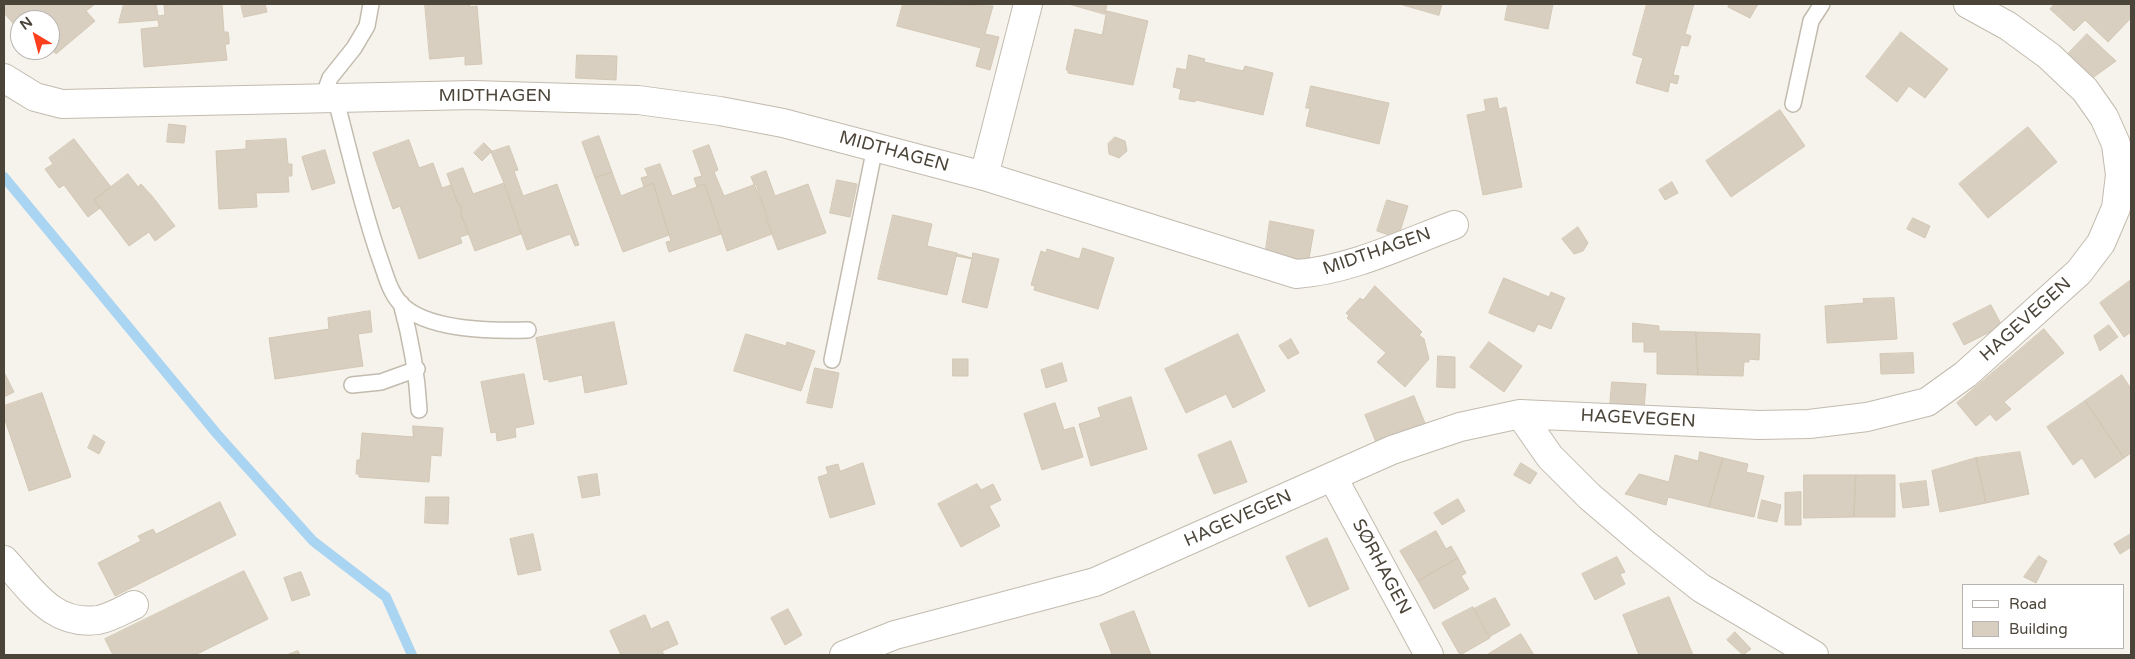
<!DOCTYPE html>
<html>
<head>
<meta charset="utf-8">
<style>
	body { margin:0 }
	#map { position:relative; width:2135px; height:659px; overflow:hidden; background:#f6f3ec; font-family:"Varela Round",sans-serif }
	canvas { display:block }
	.frame { position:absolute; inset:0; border:5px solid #4b4439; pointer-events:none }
	.legend { position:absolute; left:1962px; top:584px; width:162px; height:65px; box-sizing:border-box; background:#fff; border:1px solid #b7b4b0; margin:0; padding:6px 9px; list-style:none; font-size:15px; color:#4b4439 }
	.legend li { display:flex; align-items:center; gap:10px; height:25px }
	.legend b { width:25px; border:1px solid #b7b4b0 }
	.north { position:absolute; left:10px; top:10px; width:50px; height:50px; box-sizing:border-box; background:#fff; border:1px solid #b7b4b0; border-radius:50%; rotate:323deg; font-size:14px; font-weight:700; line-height:20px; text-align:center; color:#4b4439 }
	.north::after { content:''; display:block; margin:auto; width:18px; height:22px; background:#fc3f1d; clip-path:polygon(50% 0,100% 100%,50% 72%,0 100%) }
</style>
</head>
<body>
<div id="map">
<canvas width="2135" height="659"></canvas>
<div class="frame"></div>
<ul class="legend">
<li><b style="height:6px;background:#fff"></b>Road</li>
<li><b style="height:14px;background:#d8cfc1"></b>Building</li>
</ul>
<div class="north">N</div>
</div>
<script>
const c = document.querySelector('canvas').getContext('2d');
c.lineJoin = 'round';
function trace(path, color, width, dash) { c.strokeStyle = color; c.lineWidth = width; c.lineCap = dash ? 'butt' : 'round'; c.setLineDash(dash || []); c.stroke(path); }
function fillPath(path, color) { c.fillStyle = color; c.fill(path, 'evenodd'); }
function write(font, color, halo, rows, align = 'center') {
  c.font = font + ' "Varela Round",sans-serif'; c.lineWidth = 4; c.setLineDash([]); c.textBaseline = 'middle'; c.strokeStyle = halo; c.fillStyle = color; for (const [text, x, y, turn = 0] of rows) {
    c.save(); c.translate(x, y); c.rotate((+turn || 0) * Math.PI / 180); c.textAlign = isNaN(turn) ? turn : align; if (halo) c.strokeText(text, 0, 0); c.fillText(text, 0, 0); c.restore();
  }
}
const stream = new Path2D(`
	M4,177L217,434L313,541L386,597L412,655`);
const building = new Path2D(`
	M4,4H95L86,11L95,21L56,54L50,47V20H20V25L17,28L4,13Z
	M124,4H156L158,16L165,15L164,5L222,4L224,32H228L229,38V44H225L227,60L144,67L141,29L159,27L158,20L119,23Z
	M241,4H265L267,12L244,17Z
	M425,4H470V7L477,6L482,64L465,65V56L430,59Z
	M903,4L993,6L985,34L999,37L990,70L976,66L981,48L897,26Z
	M1069,4H1107L1105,14Z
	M1400,4H1442L1439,15Z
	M1508,4H1553L1548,29L1505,20Z
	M1647,4H1694L1685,34L1691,36L1688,46L1681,45L1673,75L1679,76L1677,84L1670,82L1668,92L1636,83L1643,58L1633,55Z
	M1730,4H1758L1750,18L1728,7Z
	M2055,4H2129L2131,18L2108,42L2085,20L2074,31L2050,9Z
	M1107,11L1148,21L1133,85L1068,73V70H1066L1075,29L1102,35Z
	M1901,32L1948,69L1925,98L1909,86L1897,102L1866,77Z
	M2087,34L2116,61L2091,79L2066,56Z
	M577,55L617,56L616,80L576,78Z
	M1189,55L1205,59L1204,62L1243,71L1245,66L1273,73L1263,115L1196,100L1195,102L1179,99L1181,89L1173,87L1177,68L1186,70Z
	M1311,86L1389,103L1379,144L1306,126L1310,108H1306Z
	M1497,98L1499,109L1506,107L1522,187L1483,195L1467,115L1486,111L1484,100Z
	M1780,110L1805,146L1731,197L1706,161Z
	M169,124L186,126L184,143L167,142Z
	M2028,127L2057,162L1988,218L1959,184Z
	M599,136L612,172L595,178L582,142Z
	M1115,137L1125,141L1127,151L1119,158L1109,154L1108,144Z
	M74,139L111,187L94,200L100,208L88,217L64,185L59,188L45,169L53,164L49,158Z
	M286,139L288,164H292V176H288L289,192L256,193L257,207L219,209L216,151L246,149V141Z
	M409,140L419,168L433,163L442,188L451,185L458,204H460L462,211L460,212L469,234L460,237L462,243L419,259L400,206L393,209L373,153Z
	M484,143L492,151L482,161L474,153Z
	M709,145L718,170L714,172L724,196L756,184L772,234L727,251L705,184L697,187L694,178L702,176L693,151Z
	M509,146L518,170L514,171L523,196L557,184L579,245L575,246L570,234L527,250L504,183L491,152Z
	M325,150L335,183L312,190L302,157Z
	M660,164L672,196L705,184L721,234L669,252L666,242L671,241L653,183L644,187L641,178L648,176L645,169Z
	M463,168L473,194L504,183L521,234L475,251L460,212L462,211L460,204H458L447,174Z
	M766,171L775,196L808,184L826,233L778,250L766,218L768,217L751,177Z
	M612,172L621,196L653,183L669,235L623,252L595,178Z
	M128,174L138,187L141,184L152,196L175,226L155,241L149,232L129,246L94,200Z
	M837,180L857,184L850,217L830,213Z
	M1672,182L1678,193L1665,200L1659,190Z
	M1387,200L1408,206L1398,238L1377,231Z
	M893,215L932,224L927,246L957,253L947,295L878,279Z
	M1913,218L1930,226L1925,238L1907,229Z
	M1270,221L1314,230L1308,264L1265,256Z
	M1578,227L1588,243L1583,251L1574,254L1562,239Z
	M1083,248L1114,258L1098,309L1034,290L1035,286L1031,285L1041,251L1046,253L1047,249L1079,259Z
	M973,253L999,259L987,308L962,302L972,259L956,256L957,254L972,258Z
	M1504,278L1549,297L1551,292L1565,298L1551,329L1538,324L1534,332L1489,313Z
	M2131,280V332L2124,337L2100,303Z
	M1375,286L1422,332L1419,335L1424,339L1429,359L1405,387L1377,362L1386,353L1347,318L1349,316L1346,313L1360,298L1363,300Z
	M1894,298L1897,339L1827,343L1825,306L1864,303L1863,299Z
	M1991,305L2002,326L1964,345L1953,324Z
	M370,311L372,332L358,334L363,366L275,379L269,338L329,329L328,318Z
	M614,322L627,384L585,393L582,375L549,382L548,379L544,380L536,338Z
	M1633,323L1659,326V331L1696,332L1698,375L1657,374V352H1644V342H1633Z
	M2109,325L2118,337L2100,351L2094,336Z
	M2044,329L2064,353L2004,402L2011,409L1996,421L1990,414L1976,426L1957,403Z
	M1696,332L1760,334L1759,360L1749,359V362H1744L1743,376L1698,375Z
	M746,334L786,346L787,342L815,351L801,391L734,371Z
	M1238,334L1265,391L1233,408L1226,394L1186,413L1165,369Z
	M1291,339L1299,353L1288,359L1279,346Z
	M1489,342L1522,366L1504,392L1470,367Z
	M1913,353L1914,373L1881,374L1880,354Z
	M1438,356L1455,357V388L1437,387Z
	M953,359H968V376H953Z
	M1062,363L1067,381L1046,388L1041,370Z
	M815,368L839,373L832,408L807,403Z
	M4,372L14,392L4,397Z
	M524,374L534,424L515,428L516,437L497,441L496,432L491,433L481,382Z
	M2122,375L2131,389V453L2124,458L2085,401Z
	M1612,382L1646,384L1644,409L1610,406Z
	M42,393L71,477L29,491L4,417V406Z
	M1414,396L1425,423L1376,442L1365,415Z
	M1131,397L1147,449L1091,466L1079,424L1101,417L1098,408Z
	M2085,401L2124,458L2095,478L2082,458L2073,465L2047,427Z
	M1055,403L1064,430L1074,427L1083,457L1042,470L1024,414Z
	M413,426L443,428L441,456L431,455L429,482L359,477V474H356L357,460H360L362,433L413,437Z
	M94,435L105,442L99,454L88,448Z
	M1231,441L1247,482L1214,494L1198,455Z
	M1700,452L1723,458L1709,507L1668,497L1666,505L1625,494L1639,474L1669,482L1675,455L1698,461Z
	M2020,452L2029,494L1986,503L1976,458Z
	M1723,458L1748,464L1746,472L1764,476L1754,517L1709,507Z
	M1976,458L1986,503L1940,512L1932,471Z
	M863,463L875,504L830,518L818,477L828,474L826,467L838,464L840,471Z
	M1521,463L1537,473L1530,484L1514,475Z
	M597,474L600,495L582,498L578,477Z
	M1804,475H1856L1854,517L1804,518Z
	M1856,475H1895V517H1854Z
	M1926,481L1929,505L1903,508L1900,484Z
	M977,484L981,490L993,484L1001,500L989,506L1000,526L961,547L938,504Z
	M1801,492V525H1785V493Z
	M426,497H449L448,524L425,523Z
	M1458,499L1465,511L1442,525L1434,513Z
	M1762,500L1781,505L1777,522L1758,518Z
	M220,502L236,535L115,596L98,563L141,541L138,536L153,529L156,534Z
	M1436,531L1446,549L1451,546L1458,558L1418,581L1400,551Z
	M533,534L541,570L518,575L510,539Z
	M2131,534V547L2120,554L2114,544Z
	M1327,538L1349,589L1309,607L1286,557Z
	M2039,556L2047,561L2036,583L2024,577Z
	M1617,557L1625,572L1620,574L1625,584L1595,600L1582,574Z
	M1458,558L1466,573L1461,576L1469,589L1434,609L1418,581Z
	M244,571L268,619L195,655H113L105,639Z
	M301,572L310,595L292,601L284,578Z
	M1669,597L1693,655H1639L1623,615Z
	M1495,598L1510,625L1489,637L1474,609Z
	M1473,607L1490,638L1460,655L1442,623Z
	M788,609L802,635L785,645L771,618Z
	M1134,611L1151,655H1109L1112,654L1100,624Z
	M645,615L651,629L668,621L678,644L662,651L664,655H621L610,631Z
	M1735,632L1751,649L1743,655L1727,640Z
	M1521,634L1534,655H1487Z
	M298,651L300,655H287Z`);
const service = new Path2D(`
	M323,97L330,78L354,48L367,26L371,4
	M335,97C350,152 362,209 381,262C386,276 390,292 400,303C426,331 493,331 528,330
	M1793,104L1811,21L1822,4
	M401,303C411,339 417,372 419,410
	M832,360L875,147
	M352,385L381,382L417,369`);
const minor = new Path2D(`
	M4,78L35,97L62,104L473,95L638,100L720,111L783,123L984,176L1296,274C1351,270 1403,244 1454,225
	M984,176L1028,4
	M1520,414L1550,457L1589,496L1644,543L1701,588L1814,655
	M1333,478L1429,655
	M4,560C32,590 52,626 98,620C110,618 123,610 134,605
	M844,655L895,635L1095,582L1392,450L1460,427L1520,414L1759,425L1809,424L1867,417L1927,402L1966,374L2079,272L2101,243L2116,208L2120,175L2116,144L2104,117L2085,90L2049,56L2008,26L1968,4`);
const streetNames = [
	["MIDTHAGEN",495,96],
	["MIDTHAGEN",894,152,15],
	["MIDTHAGEN",1377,252,-19],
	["HAGEVEGEN",2026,320,-42],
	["HAGEVEGEN",1638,419,3],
	["HAGEVEGEN",1238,519,-24],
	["SØRHAGEN",1381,567,62]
];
trace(stream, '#a9d4f2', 10);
fillPath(building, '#d8cfc1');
trace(building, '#d3c7b4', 1);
trace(service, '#c2bbae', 18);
trace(minor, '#c2bbae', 30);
trace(service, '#fff', 15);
trace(minor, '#fff', 28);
write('18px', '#4b4439', '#fff', streetNames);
</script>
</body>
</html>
